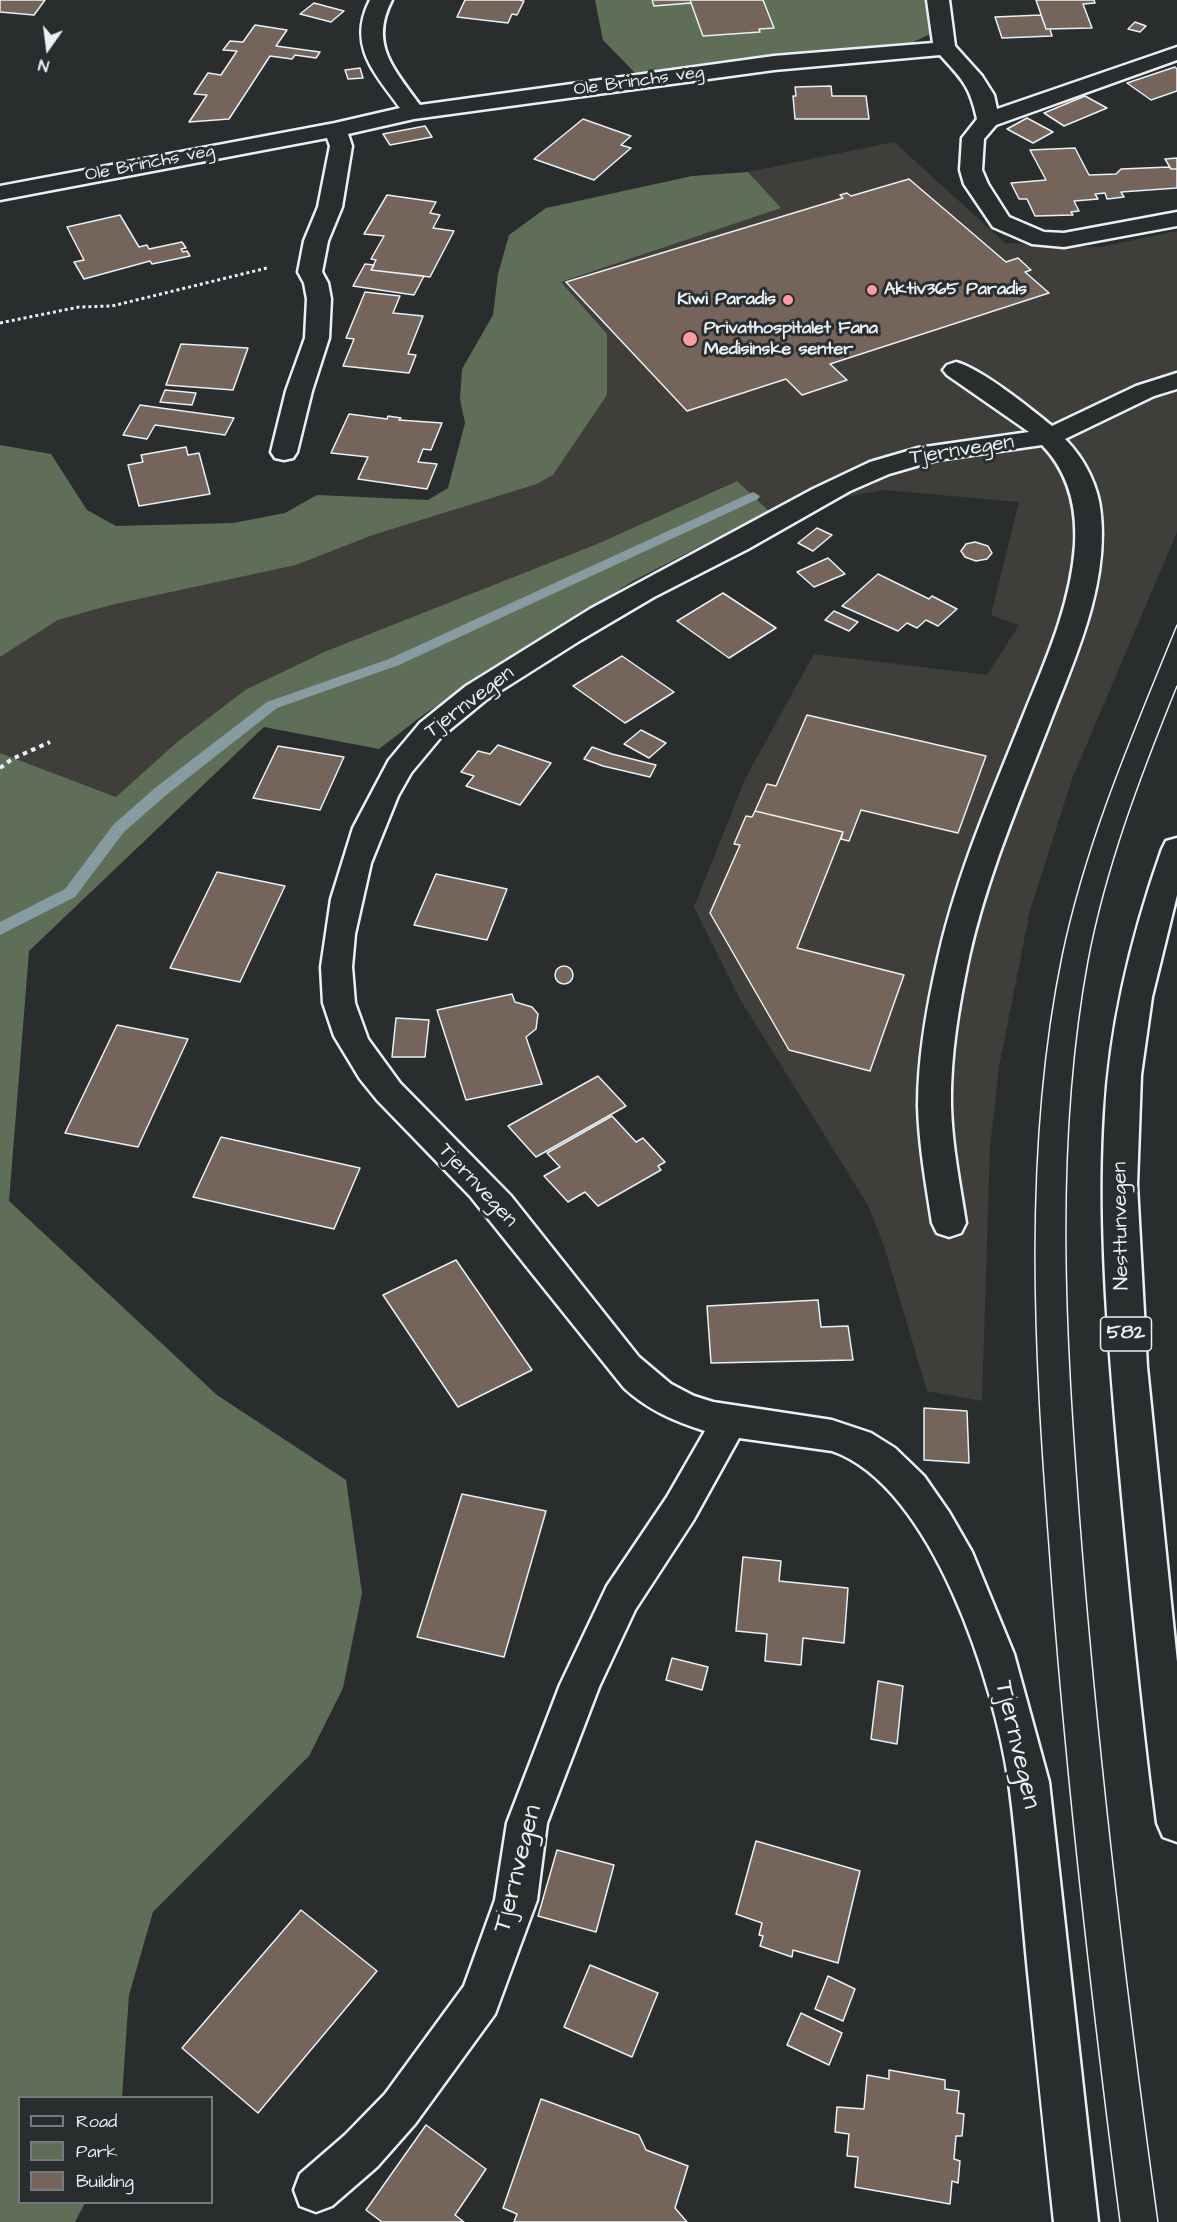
<!DOCTYPE html>
<html>
<head>
<meta charset="utf-8">
<style>
	body { margin:0 }
	#map { position:relative; width:1177px; height:2222px; overflow:hidden; background:#2a2d2e; font-family:"Architects Daughter",sans-serif }
	canvas { display:block }
	.legend { position:absolute; left:18px; top:2096px; width:195px; height:108px; box-sizing:border-box; background:#2a2d2e; border:2px solid #767b7f; margin:0; padding:8px 10px; list-style:none; font-size:18px; color:#e8f1f8 }
	.legend li { display:flex; align-items:center; gap:12px; height:30px }
	.legend b { width:30px; border:2px solid #767b7f }
	.north { position:absolute; left:18px; top:18px; width:60px; height:60px; -webkit-text-stroke:4px #2a2d2e; paint-order:stroke; rotate:194deg; font-size:16px; font-weight:700; line-height:24px; text-align:center; color:#e8f1f8 }
	.north::after { content:''; display:block; margin:auto; width:21px; height:27px; background:#e8f1f8; clip-path:polygon(50% 0,100% 100%,50% 72%,0 100%) }
</style>
</head>
<body>
<div id="map">
<canvas width="1177" height="2222"></canvas>
<ul class="legend">
<li><b style="height:8px;background:#2a2d2e"></b>Road</li>
<li><b style="height:16px;background:#5e6e57"></b>Park</li>
<li><b style="height:16px;background:#74645a"></b>Building</li>
</ul>
<div class="north">N</div>
</div>
<script>
const c = document.querySelector('canvas').getContext('2d');
c.lineJoin = 'round';
function fillPath(path, color) { c.fillStyle = color; c.fill(path, 'evenodd'); }
function trace(path, color, width, dash) { c.strokeStyle = color; c.lineWidth = width; c.lineCap = dash ? 'butt' : 'round'; c.setLineDash(dash || []); c.stroke(path); }
function write(font, color, halo, rows, align = 'center') {
  c.font = font + ' "Architects Daughter",sans-serif'; c.lineWidth = 6; c.setLineDash([]); c.textBaseline = 'middle'; c.strokeStyle = halo; c.fillStyle = color; for (const [text, x, y, turn = 0] of rows) {
    c.save(); c.translate(x, y); c.rotate((+turn || 0) * Math.PI / 180); c.textAlign = isNaN(turn) ? turn : align; if (halo) c.strokeText(text, 0, 0); c.fillText(text, 0, 0); c.restore();
  }
}
const built = new Path2D(`
	M894,142L1005,243L1100,247L1177,231V532L1072,779L1030,910L999,1067L990,1147L982,1401L927,1391L884,1246L868,1205L741,1001L694,907L745,779L814,654L987,675L1019,625L991,615L1019,502L884,490L769,511L736,481L597,544L324,652L245,690L176,743L116,797L0,753V657L58,620L111,605L296,565L373,535L537,484L553,475L607,395L606,334L560,282L780,208L748,172Z`);
const green = new Path2D(`
	M595,0H937L930,34L899,49L800,58L727,61L636,74L603,40Z
	M748,172L781,208L561,282L607,334V395L553,475L537,484L373,535L296,565L111,605L58,620L0,657V445L51,454L87,510L116,526L233,523L285,513L317,495L428,500L448,488L465,423L460,399L462,369L493,315L498,274L509,235L546,208L692,176Z
	M737,481L769,511L633,581L423,715L379,749L264,727L29,951L9,1201L217,1395L346,1480L362,1593L343,1688L309,1756L153,1912L129,1995L122,2097L20,2098V2202L85,2203L75,2222H0V753L116,797L176,743L245,690L324,652L597,544Z`);
const stream = new Path2D(`
	M753,492L760,496L758,499L399,665L277,708L165,796L124,832L75,897L0,935V922L65,889L114,824L155,788L267,702L389,659Z`);
const building = new Path2D(`
	M0,0H45L34,15L0,12Z
	M465,0H519L524,1L517,15L512,14L508,23L457,17Z
	M652,0H690L691,3L654,6Z
	M690,0H763L774,28L759,29L760,32L703,36Z
	M1036,0H1094L1095,3L1083,4L1092,28L1046,29Z
	M314,3L344,11L331,22L300,14Z
	M1041,15L1046,29H1050L1052,36L1002,38L995,17Z
	M1135,22L1146,26L1140,32L1128,29Z
	M255,25L287,30L276,46L320,52L316,58L295,55L292,59L270,56L229,119L189,122L207,95L194,94L208,73L221,75L237,51L223,50L230,41L243,42Z
	M1175,67L1177,69V91L1151,100L1127,83Z
	M360,68L363,78L348,79L345,70Z
	M831,86L832,96H866L869,119H795L793,96H796L795,87Z
	M1085,96L1107,108L1064,126L1044,113Z
	M1027,118L1053,132L1033,143L1007,129Z
	M583,119L631,136L621,145L631,148L594,180L534,159Z
	M425,126L432,137L390,145L383,134Z
	M1075,148L1089,175L1116,174L1121,169L1169,167L1171,169H1177V188L1121,192L1124,197L1107,199L1105,193L1095,194L1098,199L1074,201L1079,211L1071,212L1073,215L1035,216L1027,199H1019L1011,183L1046,180L1030,150Z
	M1177,158V169H1171L1165,159Z
	M909,179L1006,262L1018,258L1031,270L1025,272L1049,293L830,364L847,380L802,395L786,379L687,411L566,282L843,198L840,195L847,193L851,196Z
	M387,195L436,202L430,213L440,215L433,228L454,231L430,277L371,270L376,260L371,259L384,236L364,234Z
	M120,215L139,247L147,245L149,249L182,242L186,248L181,249L183,252L187,251L190,256L152,264L150,261L84,279L74,262L84,260L67,227Z
	M365,264L374,265L371,270L424,276L414,295L353,286Z
	M365,292L400,296L393,313L423,316L408,354L416,355L409,373L343,366L354,339L346,338Z
	M181,344L248,348L233,390L166,385Z
	M165,390L196,393L192,405L160,402Z
	M140,405L161,408L234,418L225,435L155,425L147,439L123,435Z
	M349,414L387,419L388,416L401,418L399,420L442,423L431,450L423,449L418,462L437,464L427,489L358,479L368,457L331,453Z
	M186,447L188,455L199,453L210,494L139,506L128,465L143,462L141,455Z
	M817,528L832,535L813,551L798,543Z
	M975,542L988,546L992,553L987,559L976,561L965,557L961,551L966,544Z
	M828,558L845,574L814,587L797,572Z
	M878,574L929,599L932,596L957,609L938,626L926,620L917,628L907,623L898,631L842,606Z
	M723,593L776,628L729,658L677,621Z
	M834,611L858,622L849,631L825,620Z
	M622,656L674,692L625,723L573,686Z
	M807,715L986,756L958,833L861,810L849,841L841,839L843,832L755,811L767,784L776,786Z
	M641,730L666,743L649,758L624,744Z
	M498,745L551,763L520,805L466,786L474,776L461,772L478,751L490,754Z
	M278,746L344,757L320,810L253,798Z
	M592,747L612,754L656,765L650,777L603,766L584,759Z
	M755,811L843,832L797,948L904,975L870,1071L789,1050L710,913L740,845L734,844L746,816L752,817Z
	M217,872L285,886L240,982L170,968Z
	M436,874L507,889L487,940L414,925Z
	M555 975a9 9 0 1 1 18 0a9 9 0 1 1-18 0Z
	M512,994L515,1002L532,1007L538,1014L536,1029L526,1037L542,1084L466,1100L437,1010Z
	M396,1018L429,1020L425,1057H392Z
	M117,1025L188,1039L138,1147L65,1133Z
	M598,1076L626,1106L536,1157L508,1126Z
	M612,1116L636,1142L643,1138L665,1162L658,1166L661,1170L598,1206L585,1192L568,1202L544,1176L560,1167L547,1153Z
	M221,1137L360,1168L334,1229L193,1197Z
	M456,1260L532,1370L458,1407L383,1295Z
	M818,1300L821,1327L848,1326L853,1360L711,1363L707,1306Z
	M924,1408L967,1411L969,1463L924,1460Z
	M462,1494L546,1511L504,1657L417,1637Z
	M743,1557L781,1561L779,1581L848,1588L844,1643L803,1638L801,1665L765,1661L767,1634L736,1631Z
	M672,1658L708,1667L702,1690L666,1680Z
	M878,1681L903,1686L897,1744L871,1739Z
	M756,1841L860,1871L838,1963L793,1950L792,1957L760,1946L763,1936L759,1935L762,1923L736,1914Z
	M557,1850L614,1865L596,1932L538,1916Z
	M301,1910L377,1971L258,2113L182,2048Z
	M590,1965L658,1993L632,2057L564,2027Z
	M828,1976L855,1989L843,2021L815,2009Z
	M801,2013L842,2033L829,2065L787,2045Z
	M889,2070L945,2080V2089L959,2091L957,2113L964,2114L962,2136H956L954,2159L960,2161L958,2183L952,2181L950,2204L855,2187L858,2157L847,2156L849,2134L835,2132L837,2107L864,2109L867,2075L889,2079Z
	M541,2099L639,2135L646,2150L688,2166L675,2208L687,2222H514L517,2214L503,2208Z
	M426,2125L486,2169L455,2215L464,2222H382L366,2210Z`);
const pathFar1 = new Path2D(`
	M0,323L79,307L112,306L267,268`);
const path = new Path2D(`
	M0,768L12,759L50,742`);
const minor = new Path2D(`
	M370,0H392C369,44 394,69 420,105L774,56L933,43L927,0H949L955,46L982,76L994,95L997,109L1177,47V60L996,125L984,139L982,170L988,184L1009,217L1044,232L1064,233L1177,212V226L1064,247L1032,244L993,227L964,184L960,170L962,138L977,119C970,86 962,79 940,55L774,70L414,119L348,134L352,146L342,207L328,241L322,272L328,283L331,299L329,338L312,391L297,452L293,458L284,460L275,458L271,452L286,391L305,338L307,299L304,283L298,272L304,241L318,207L330,146L327,138L0,200V186L335,123L400,108C374,72 347,45 370,0Z
	M956,362C982,369 1030,408 1052,426L1136,386L1177,373V389L1154,396L1065,439C1085,459 1099,487 1101,515C1108,588 1074,660 1049,725C1019,802 987,877 969,957C959,1005 950,1056 951,1106C952,1145 960,1184 966,1223L961,1233L949,1237L937,1233L932,1223C926,1184 919,1145 918,1106C918,1056 927,1006 938,958C957,873 992,794 1024,714C1046,660 1071,604 1075,545C1077,507 1069,473 1042,445L937,460L889,474L850,491L748,549L654,597L581,640L486,700L441,737L411,773L398,796L371,863L355,934L352,967L355,1003L368,1039L400,1083L511,1196L639,1357L671,1384L694,1396L713,1402L832,1420L871,1433L895,1448L924,1476L949,1512L972,1552L1014,1654L1049,1782L1098,2222H1054C1045,2142 1037,2062 1029,1982C1022,1916 1018,1849 1009,1783C995,1686 933,1486 832,1451L739,1438L693,1521L635,1610L599,1687L547,1823L537,1900L495,2014L415,2124L377,2167L332,2206L316,2212L300,2206L294,2190L300,2174L345,2135L385,2094L464,1986L495,1900L507,1823L560,1685L607,1586L667,1497L705,1431C674,1421 648,1410 624,1388L470,1196L377,1100L360,1079L334,1036L323,1003L321,967L331,899L353,828L389,760L420,723L466,686L590,609L813,489L870,462L918,448L1029,432L947,375L943,370L947,365Z`);
const major = new Path2D(`
	M1177,838V895L1152,997L1141,1075L1137,1185L1147,1367L1177,1662V1842L1163,1837L1157,1823C1142,1704 1130,1584 1119,1464C1109,1348 1098,1230 1105,1114C1110,1023 1132,934 1162,849L1166,841Z`);
const tram = new Path2D(`
	M1120,2222C1091,1998 1065,1774 1049,1549C1034,1352 1022,1151 1062,956C1086,841 1133,733 1177,625
	M1158,2222C1126,1989 1098,1757 1080,1522C1066,1336 1054,1146 1088,961C1106,866 1141,775 1177,686`);
const markers = [
	[872,290,6,"#ff9aa2"],
	[788,300,6,"#ff9aa2"],
	[690,339,8,"#ff9aa2"]
];
const farStreetnames = [
	["Ole Brinchs veg",639,82,-8],
	["Ole Brinchs veg",150,164,-11]
];
const farPoinames = [
	["Aktiv365 Paradis",884,290],
	["Kiwi Paradis",776,300,"right"],
	["Privathospitalet Fana",704,329],
	["Medisinske senter",704,350]
];
const shields = [
	[1126,1334,51]
];
const shieldNames = [
	["582",1126,1334]
];
const streetNames = [
	["Tjernvegen",962,451,-9],
	["Tjernvegen",470,703,-37],
	["Tjernvegen",477,1186,47],
	["Nesttunvegen",1122,1226,-91]
];
const nearStreetnames = [
	["Tjernvegen",1016,1745,77],
	["Tjernvegen",519,1869,-76]
];
fillPath(built, '#403e3b');
fillPath(green, '#5e6e57');
fillPath(stream, '#869ca2');
fillPath(building, '#74645a');
trace(building, '#e8f1f8', 1.5);
trace(minor, '#e8f1f8', 5);
trace(major, '#e8f1f8', 5);
trace(pathFar1, '#e8f1f8', 3, [3, 3]);
trace(path, '#e8f1f8', 4, [4.5, 4.5]);
fillPath(minor, '#2a2d2e');
fillPath(major, '#2a2d2e');
trace(tram, '#e8f1f8', 1.5);
for (const [x, y, r, color] of markers) { const dot = new Path2D(); dot.arc(x, y, r, 0, 2 * Math.PI); c.fillStyle = color; c.fill(dot); trace(dot, '#2a2d2e', 2); }
write('18px', '#e8f1f8', '#2a2d2e', farStreetnames);
write('bold 18px', '#e8f1f8', '#2a2d2e', farPoinames, 'left');
for (const [x, y, w] of shields) { const box = new Path2D(); box.roundRect(x - w / 2, y - 17, w, 34, 4.5); c.fillStyle = '#2a2d2e'; c.fill(box); trace(box, '#e8f1f8', 1.5); }
write('bold 20px', '#e8f1f8', null, shieldNames);
write('21px', '#e8f1f8', '#2a2d2e', streetNames);
write('26px', '#e8f1f8', '#2a2d2e', nearStreetnames);
</script>
</body>
</html>
